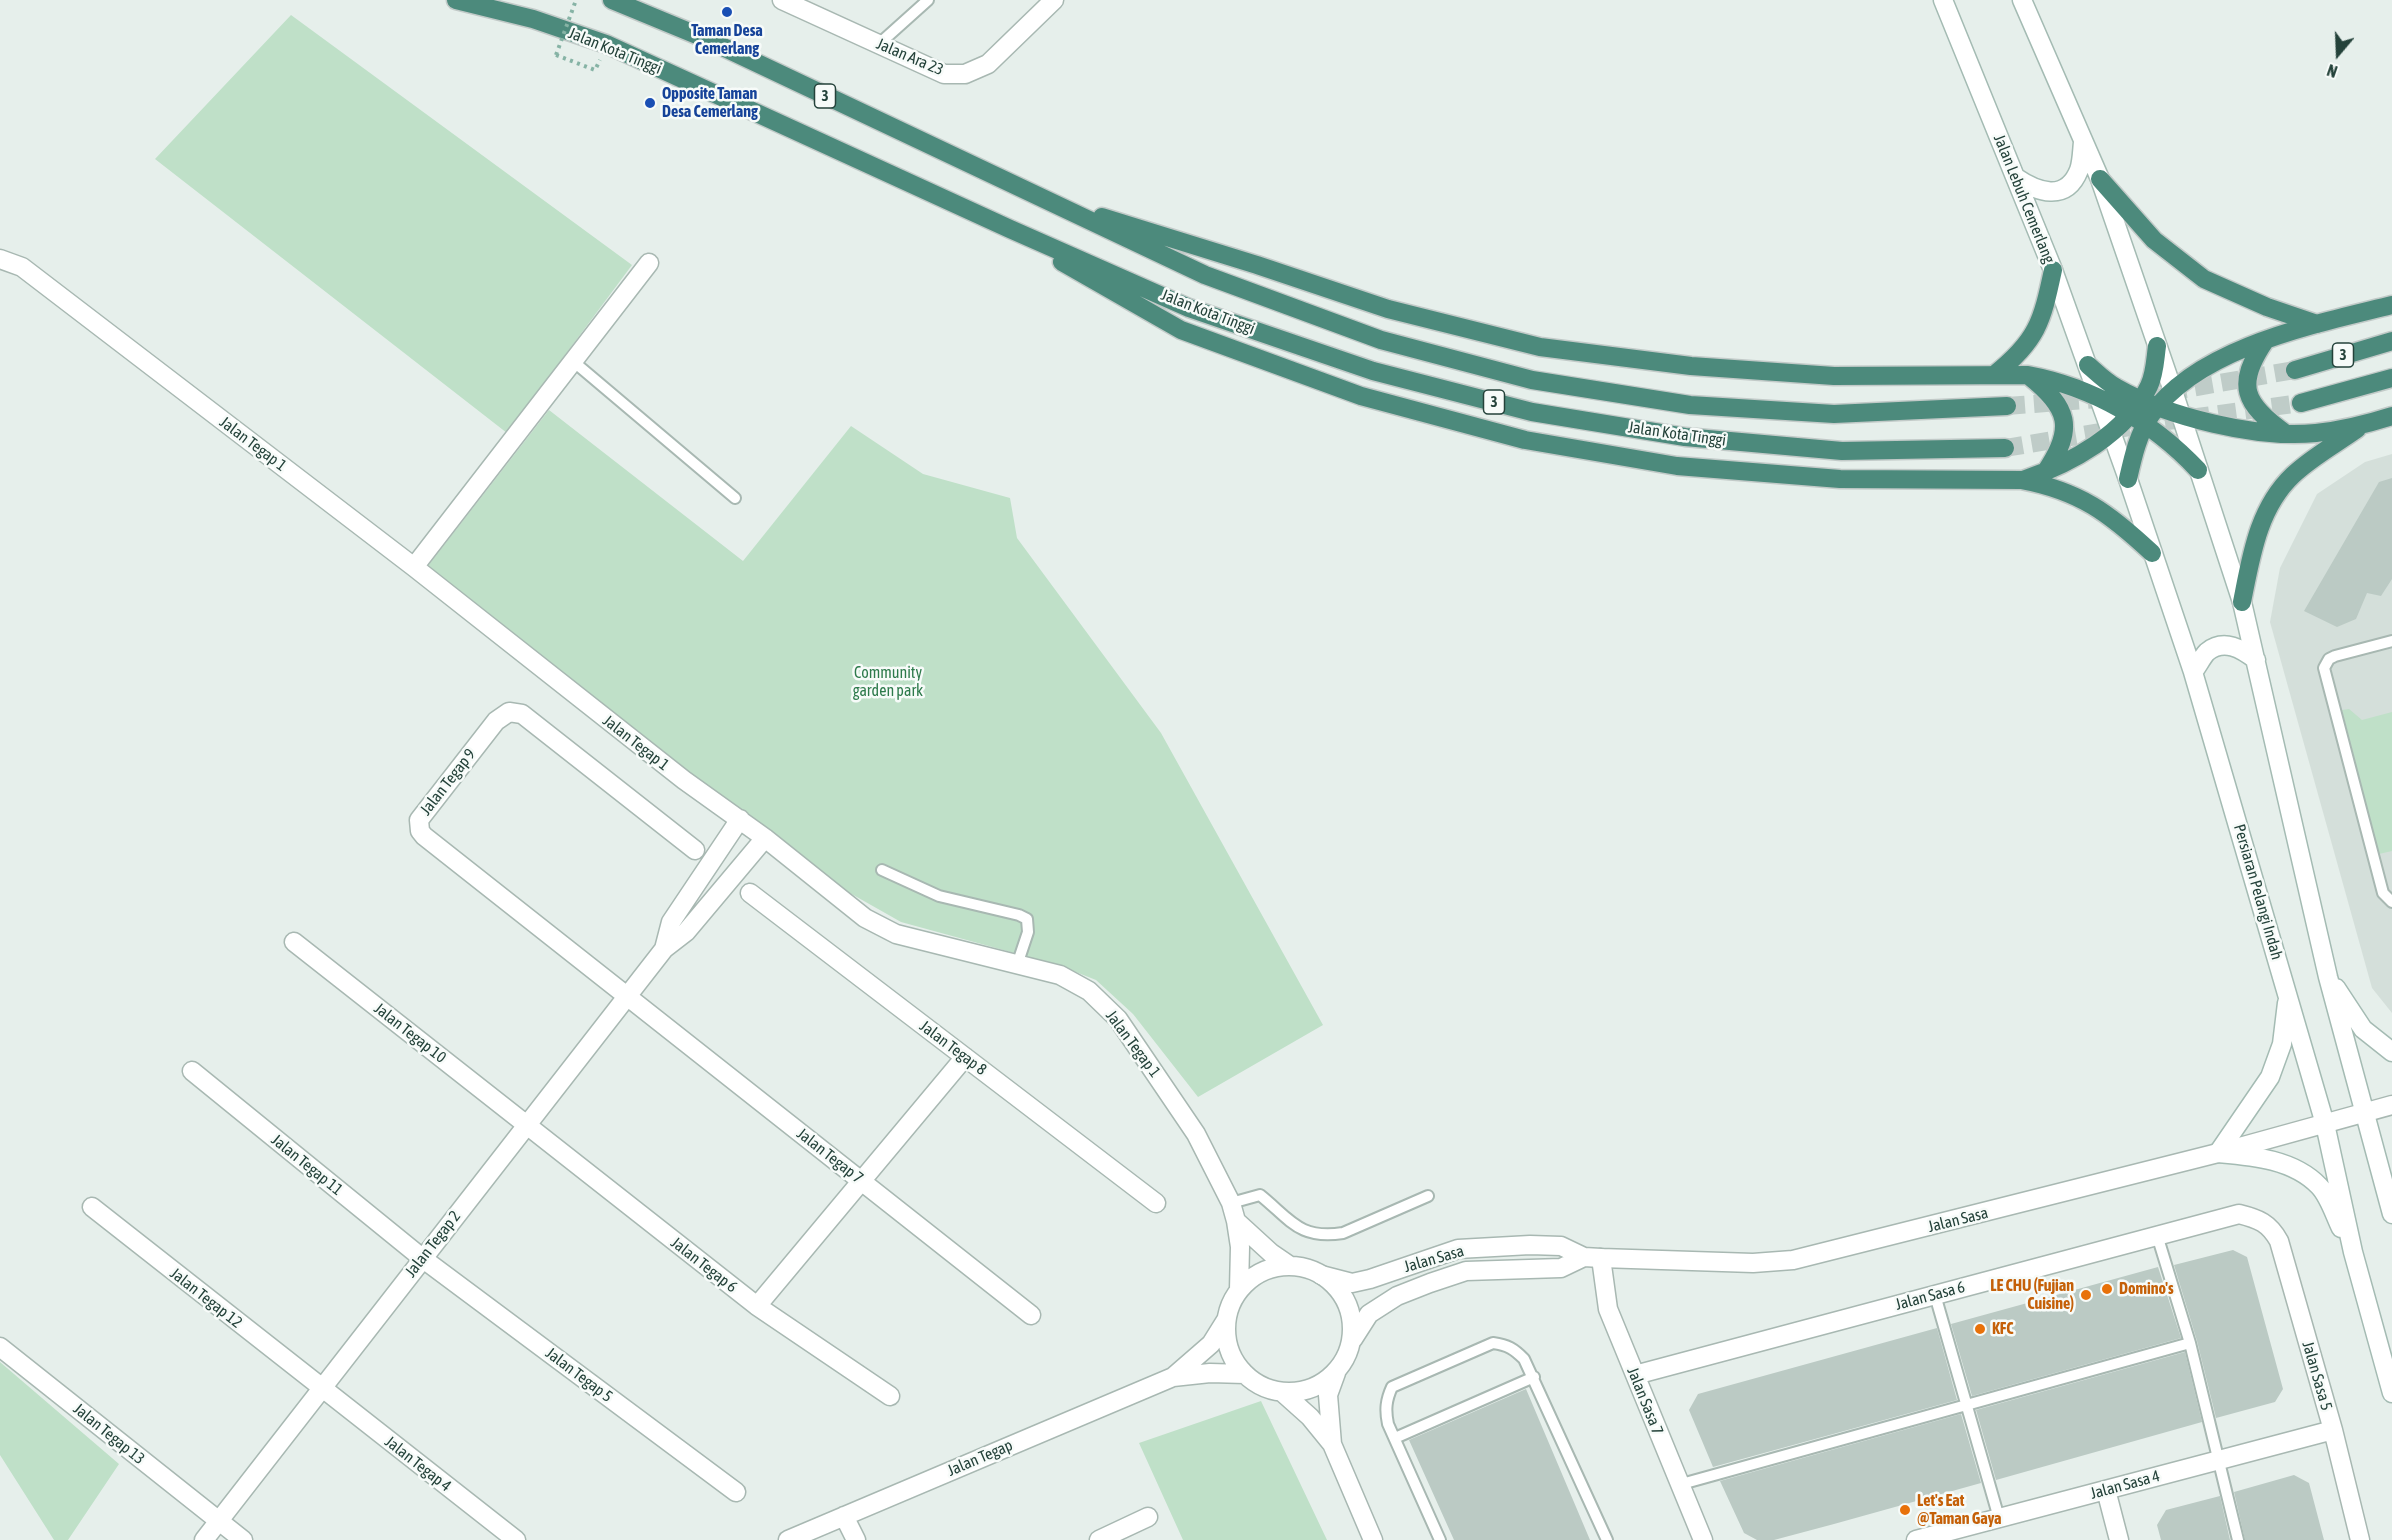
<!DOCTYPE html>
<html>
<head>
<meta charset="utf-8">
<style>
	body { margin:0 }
	#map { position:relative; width:2392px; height:1540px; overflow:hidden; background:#e6efeb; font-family:"Asap Condensed",sans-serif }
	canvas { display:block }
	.north { position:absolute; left:2308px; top:24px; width:60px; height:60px; -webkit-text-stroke:4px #f7fbf9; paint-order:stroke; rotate:199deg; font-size:16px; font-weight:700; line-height:24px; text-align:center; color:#24423a }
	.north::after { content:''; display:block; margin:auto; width:21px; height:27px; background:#24423a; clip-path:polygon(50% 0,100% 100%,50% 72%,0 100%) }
</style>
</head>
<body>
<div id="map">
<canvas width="2392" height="1540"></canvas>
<div class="north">N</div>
</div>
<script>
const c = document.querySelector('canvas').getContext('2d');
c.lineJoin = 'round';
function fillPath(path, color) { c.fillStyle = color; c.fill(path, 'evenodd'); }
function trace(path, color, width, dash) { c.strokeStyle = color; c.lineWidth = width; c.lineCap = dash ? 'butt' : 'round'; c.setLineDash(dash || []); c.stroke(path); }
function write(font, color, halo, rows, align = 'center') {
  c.font = font + ' "Asap Condensed",sans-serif'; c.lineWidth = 5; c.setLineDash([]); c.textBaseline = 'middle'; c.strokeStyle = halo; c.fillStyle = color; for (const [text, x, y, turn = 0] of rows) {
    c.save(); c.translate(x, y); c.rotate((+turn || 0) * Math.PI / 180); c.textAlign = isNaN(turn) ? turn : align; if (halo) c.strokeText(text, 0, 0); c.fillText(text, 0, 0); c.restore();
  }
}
const built = new Path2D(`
	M2392,454V1013L2372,988L2270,622L2280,568L2317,494L2365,462Z`);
const green = new Path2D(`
	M291,15L632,265L507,433L155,159Z
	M549,410L743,561L851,426L923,474L1010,498L1017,538L1161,733L1323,1025L1198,1097L1133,1014L1096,980L1058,965L901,922L848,892L754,818L689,776L427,567Z
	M2349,709L2362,720L2392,712V851L2379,854L2342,710Z
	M0,1362L119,1464L68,1540H54L0,1455Z
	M1261,1401L1327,1540H1183L1139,1443Z`);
const building = new Path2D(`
	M2392,478V579L2381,596L2367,593L2356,619L2337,627L2304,611L2379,482Z
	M2233,1250L2247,1257L2283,1389L2275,1402L2216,1418L2197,1341L2174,1265Z
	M2158,1267L2181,1338L1972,1396L1951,1324Z
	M1937,1328L1957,1400L1713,1467L1689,1410L1698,1394Z
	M2185,1352L2202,1422L1996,1480L1976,1410Z
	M1526,1389L1590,1540H1454L1409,1440Z
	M1961,1414L1981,1483L1834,1524L1774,1540H1757L1744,1533L1720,1481Z
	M2294,1475L2309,1483L2324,1540H2245L2234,1492Z
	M2220,1496L2230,1540H2161L2157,1525L2166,1510Z`);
const trunkTunnel = new Path2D(`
	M2007,406L2150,395L2295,370
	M2005,448L2153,423L2301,403`);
const path = new Path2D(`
	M556,55L595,70L600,60`);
const service = new Path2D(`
	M879,44L928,0
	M574,362L735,498
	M2392,641L2335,656L2329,659L2324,668L2383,893L2392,902
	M882,870L939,896L1019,915L1027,919L1028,932L1017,965
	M1231,1203L1260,1195C1290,1219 1299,1240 1343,1233L1428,1196
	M2157,1235L2190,1343L2238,1540
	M1935,1295L1999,1518
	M1395,1438L1534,1377
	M1678,1485L2190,1343
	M1440,1540L1388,1424C1385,1410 1386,1400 1392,1387L1493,1343C1508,1345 1514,1349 1524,1359L1607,1540`);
const minor = new Path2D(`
	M782,0L944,74H965L988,64L1054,0
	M0,259L22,267L414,567L684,780L765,838L865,918L896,934L1060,975L1089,991L1118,1019L1196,1134L1231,1203L1236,1221L1240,1247L1239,1290
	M414,567L649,263
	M695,850L522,714L509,712L496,721L419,820L420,831L424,836L1031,1315
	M750,893L1156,1203
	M294,942L757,1306L890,1396
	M664,949L671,922L740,819
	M192,1071L422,1258L736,1492
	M92,1207L516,1540
	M1236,1221L1271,1253L1290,1266
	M1601,1258L1608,1309L1703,1540
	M1226 1329a63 63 0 1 1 126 0a63 63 0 1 1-126 0Z
	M757,1306L965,1057
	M0,1347L243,1540
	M1635,1375L2239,1214C2259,1219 2269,1223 2279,1241L2333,1430L2360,1540
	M1173,1377L1210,1373L1245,1374
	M1282,1392L1310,1417L1332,1444L1373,1540
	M1332,1444L1328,1395L1336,1373
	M2106,1490L2119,1540
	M844,1516L856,1540
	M204,1540L664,949L686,932L765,838
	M788,1540L1173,1377L1211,1344L1226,1320
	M1099,1540L1148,1517
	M1916,1540L2333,1430`);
const tertiary = new Path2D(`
	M1321,1275L1352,1283L1370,1279L1458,1249L1530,1245L1561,1246L1584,1257L1601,1258L1753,1263L1793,1260L2218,1153L2392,1105
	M1353,1339L1369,1314L1397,1296L1430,1283L1466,1271L1561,1268L1584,1257`);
const secondary = new Path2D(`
	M1943,0L2053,270L2128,479L2193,672L2325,1124L2353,1252L2392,1393
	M2022,0L2100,179L2173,391L2242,602L2328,977L2392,1214
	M2015,177C2037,192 2066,203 2079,170C2082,162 2082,151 2083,142
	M2193,672C2198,666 2202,657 2207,652C2224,638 2242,649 2256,660
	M2336,988L2363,1029L2392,1052
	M2218,1153C2252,1156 2293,1159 2319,1186C2329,1196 2335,1216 2341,1228
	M2218,1153L2270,1077L2282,1044L2287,1003`);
const trunk = new Path2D(`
	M456,0L533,19L606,44L1010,229L1189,308L1373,371L1532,412L1685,437L1842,451L2005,448
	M612,0L704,38L1205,275L1381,340L1532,380L1690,405L1834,414L2007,406
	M2100,179L2154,240L2204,279L2267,307L2317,324
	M1102,217L1257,265L1388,309L1540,347L1691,366L1834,376L2028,375C2093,387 2153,422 2198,470
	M1062,262L1181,330L1361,396L1525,440L1677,466L1840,479L2021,480C2080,491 2109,513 2152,553
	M2265,341C2235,385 2244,404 2285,433
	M2088,365C2097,373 2106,382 2117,388C2168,417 2257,439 2316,433C2342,430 2367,424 2392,416
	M2295,370L2392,341
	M1994,375C2037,341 2042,322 2053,270
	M2029,376C2069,408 2075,428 2046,471
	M2301,403L2392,378
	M2128,479C2133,457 2138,434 2151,415C2198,347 2316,324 2392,305
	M2023,480C2070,464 2126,434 2149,386C2155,373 2155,360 2157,346
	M2242,602C2251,557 2258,508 2293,475C2312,457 2336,444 2357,429`);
const pathBridge = new Path2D(`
	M556,55L576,0`);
const markers = [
	[727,12,6,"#1a4fb4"],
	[650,103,6,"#1a4fb4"],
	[2107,1289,6,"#e8710a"],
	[2086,1295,6,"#e8710a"],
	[1980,1329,6,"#e8710a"],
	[1905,1510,6,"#e8710a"]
];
const shields = [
	[825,96,21],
	[2343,355,21],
	[1494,402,21]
];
const shieldNames = [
	["3",825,96],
	["3",2343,355],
	["3",1494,402]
];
const transitNames = [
	["Taman Desa",727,31],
	["Cemerlang",727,49],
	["Opposite Taman",662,94,"left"],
	["Desa Cemerlang",662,112,"left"]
];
const streetNames = [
	["Jalan Kota Tinggi",615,51,22],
	["Jalan Ara 23",910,57,23],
	["Jalan Lebuh Cemerlang",2024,199,68],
	["Jalan Kota Tinggi",1208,312,21],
	["Jalan Kota Tinggi",1677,434,8],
	["Jalan Tegap 1",253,444,37],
	["Jalan Tegap 1",636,743,38],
	["Jalan Tegap 9",448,782,-52],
	["Persiaran Pelangi Indah",2258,892,74],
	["Jalan Tegap 10",410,1033,38],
	["Jalan Tegap 1",1133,1044,53],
	["Jalan Tegap 8",953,1048,37],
	["Jalan Tegap 7",830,1156,38],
	["Jalan Tegap 11",307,1165,39],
	["Jalan Sasa",1958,1220,-14],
	["Jalan Tegap 2",433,1244,-52],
	["Jalan Sasa",1434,1259,-16],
	["Jalan Tegap 6",704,1265,38],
	["Jalan Sasa 6",1930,1296,-15],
	["Jalan Tegap 12",206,1298,38],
	["Jalan Tegap 5",579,1375,37],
	["Jalan Sasa 5",2317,1376,74],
	["Jalan Sasa 7",1645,1401,68],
	["Jalan Tegap 13",109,1434,39],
	["Jalan Tegap",980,1458,-23],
	["Jalan Tegap 4",418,1464,38],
	["Jalan Sasa 4",2125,1485,-15]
];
const parkNames = [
	["Community",888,673],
	["garden park",888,691]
];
const foodNames = [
	["LE CHU (Fujian",2074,1286,"right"],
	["Cuisine)",2074,1304,"right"],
	["Domino's",2119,1289],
	["KFC",1992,1329],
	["Let's Eat",1917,1501],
	["@Taman Gaya",1917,1519]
];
fillPath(built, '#d4dfda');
fillPath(green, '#bfe0c8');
fillPath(building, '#bbcac4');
trace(trunkTunnel, '#bfccc8', 18, [18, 9]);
trace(service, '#a8b8b2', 14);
trace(minor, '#a8b8b2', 21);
trace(tertiary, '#a8b8b2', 21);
trace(secondary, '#a4bbb3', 21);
trace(trunk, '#c2cac8', 21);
trace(path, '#86b3a5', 4, [3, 4.5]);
trace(service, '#fff', 10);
trace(minor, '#fff', 18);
trace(tertiary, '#fff', 18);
trace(secondary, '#fff', 18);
trace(trunk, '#4c8a7c', 18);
trace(pathBridge, '#86b3a5', 4, [3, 4.5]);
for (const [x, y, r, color] of markers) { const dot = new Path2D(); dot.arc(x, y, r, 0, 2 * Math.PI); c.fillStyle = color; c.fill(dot); trace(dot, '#f7fbf9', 2); }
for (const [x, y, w] of shields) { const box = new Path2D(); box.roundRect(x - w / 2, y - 12, w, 24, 4.5); c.fillStyle = '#f7fbf9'; c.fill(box); trace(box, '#24423a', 1.5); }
write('bold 15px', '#24423a', null, shieldNames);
write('bold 16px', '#164399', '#f7fbf9', transitNames);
write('16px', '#24423a', '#f7fbf9', streetNames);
write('16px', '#2d7a4b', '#f7fbf9', parkNames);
write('bold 16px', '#c56008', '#f7fbf9', foodNames, 'left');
</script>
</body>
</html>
